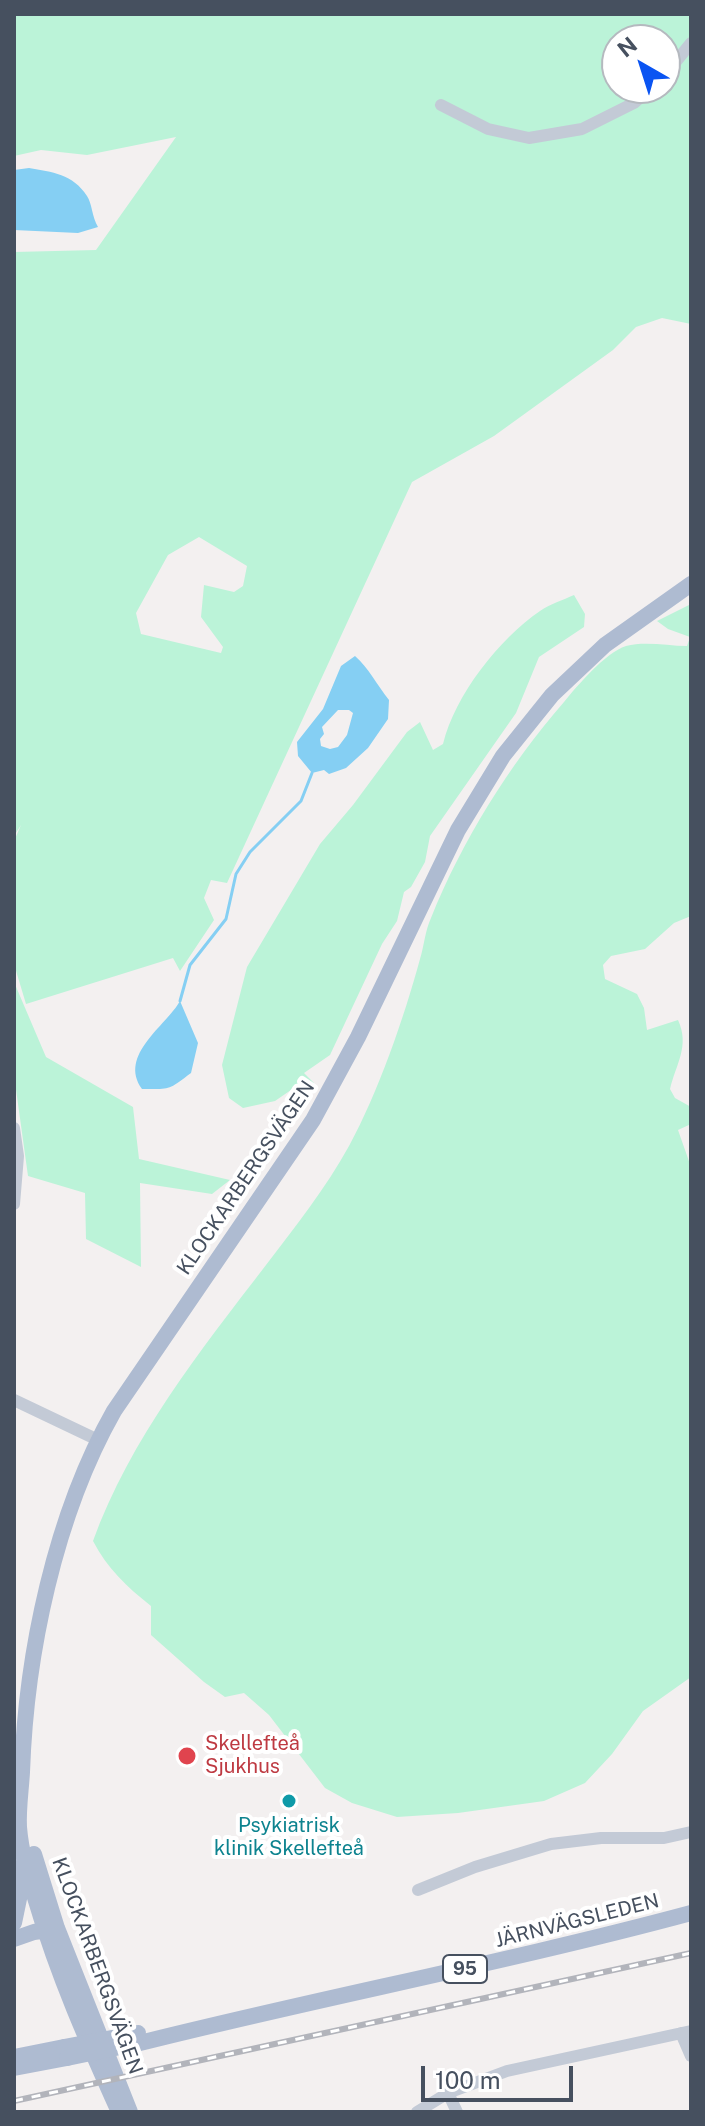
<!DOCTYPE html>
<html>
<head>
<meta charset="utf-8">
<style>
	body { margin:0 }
	#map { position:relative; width:705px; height:2126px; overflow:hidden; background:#f3f0f0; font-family:"Public Sans",sans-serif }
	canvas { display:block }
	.frame { position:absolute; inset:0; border:16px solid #46505f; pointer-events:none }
	.north { position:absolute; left:601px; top:24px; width:80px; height:80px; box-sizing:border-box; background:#fff; border:2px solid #b5b9bf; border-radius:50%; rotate:321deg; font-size:22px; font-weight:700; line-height:32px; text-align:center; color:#46505f }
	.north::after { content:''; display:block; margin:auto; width:28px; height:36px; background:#0a54f2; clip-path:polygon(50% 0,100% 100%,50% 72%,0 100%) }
	.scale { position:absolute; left:421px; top:2066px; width:152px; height:36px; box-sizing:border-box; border:4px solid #46505f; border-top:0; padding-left:10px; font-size:24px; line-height:28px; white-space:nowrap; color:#46505f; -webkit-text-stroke:6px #fff; paint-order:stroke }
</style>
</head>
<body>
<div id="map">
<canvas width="705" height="2126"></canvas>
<div class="frame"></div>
<div class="north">N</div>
<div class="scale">100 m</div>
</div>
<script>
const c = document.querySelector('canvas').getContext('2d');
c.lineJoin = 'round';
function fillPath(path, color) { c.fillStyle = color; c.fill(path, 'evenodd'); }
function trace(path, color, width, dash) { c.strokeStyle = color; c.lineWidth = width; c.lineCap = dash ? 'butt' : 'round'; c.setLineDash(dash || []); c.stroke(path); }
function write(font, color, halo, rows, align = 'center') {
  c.font = font + ' "Public Sans",sans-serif'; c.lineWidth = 8; c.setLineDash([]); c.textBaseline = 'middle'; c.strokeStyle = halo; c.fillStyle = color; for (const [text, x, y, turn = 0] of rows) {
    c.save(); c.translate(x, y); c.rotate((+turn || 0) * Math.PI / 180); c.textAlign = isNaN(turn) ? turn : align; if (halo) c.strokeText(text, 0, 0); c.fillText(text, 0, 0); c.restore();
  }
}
const green = new Path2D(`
	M14,14H691V324L662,318L636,327L613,350L494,436L412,482L227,883L211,880L204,898L214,920L180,971L173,958L26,1004L14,964V841L21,825L14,836V252L96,250L176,137L87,155L41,150L14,156ZM617,40H665V88H617ZM199,537L247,566L243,586L234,592L204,585L201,617L223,647L221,653L141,634L136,613L168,555Z
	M574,595L585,614L584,627L539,657L516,713L430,836L425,862L411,887L404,892L397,921L382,944L330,1055L304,1073L314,1083L310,1091L291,1090L275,1101L243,1108L229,1098L222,1065L247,967L320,844L353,805L407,732L420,722L433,750L443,744C455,695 499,639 540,611C550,604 563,600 574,595Z
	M691,604V916L674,923L645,949L611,956L603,965L605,979L637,994L644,1008L647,1030L678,1020C690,1046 676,1064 670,1089L675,1098L691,1107V1124L678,1130L691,1167V1677L643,1711L612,1754L585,1783L544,1801L458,1813L397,1817L352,1803L325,1788L269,1715L244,1693L225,1697L204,1682L151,1635V1606C127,1587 107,1568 93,1541C130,1439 200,1351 266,1265C295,1227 326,1188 349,1146C378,1093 404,1018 420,959C424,946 425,931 431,918C462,841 509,765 564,702C578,685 605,653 626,646C645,641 668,646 687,646L690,637L668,629L657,621Z
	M14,982L46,1057L133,1107L139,1159L230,1180L212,1194L140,1183L141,1267L86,1239L85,1193L28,1176L14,1075Z`);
const water = new Path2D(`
	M29,168C52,172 73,174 87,196C92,203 92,217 98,227L78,233L14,230V170Z
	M355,656C368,667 377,685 389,700L388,719L368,748L346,768L329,774L324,770L312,773L298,756L297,742L323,709L341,666ZM338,710H349L353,713L347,735L338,747L330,749L321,746L320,739L324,734L322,727Z
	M180,1001L198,1043L191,1073C167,1091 171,1089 142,1089C118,1055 166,1026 180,1001Z`);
const stream = new Path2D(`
	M180,1001L190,965L226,919L236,874L250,852L301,801L312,773`);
const minor = new Path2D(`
	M665,75L691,43
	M441,105L488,129L529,138L582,129L634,103L651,88
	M14,1128L18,1156L14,1204
	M14,1400L98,1440
	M418,1890L475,1867L551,1844L601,1838H664L691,1832
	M681,2033L691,2056
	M448,2093L457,2112
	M417,2112L448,2093L507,2071L691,2031`);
const major = new Path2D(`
	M34,1854L57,1928L130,2112
	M14,1923L20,1894V1867
	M14,1939L34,1932L55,1929
	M140,2043C323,1997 509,1962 691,1913
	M14,2057L64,2047
	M14,2068L67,2058
	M119,2112C88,2043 58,1976 37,1904C29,1879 21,1853 19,1827C18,1809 21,1790 22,1772C26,1654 55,1515 114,1411L313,1120L358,1037L458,830L503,756L552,695L605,645L691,584`);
const rail = new Path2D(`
	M14,2101L691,1953`);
const majorBridge = new Path2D(`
	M64,2047L138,2033
	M67,2058L125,2046`);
const markers = [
	[187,1756,10,"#e0444e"],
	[289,1801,8,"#0f9aa8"]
];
const shields = [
	[465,1969,44]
];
const shieldNames = [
	["95",465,1969]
];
const streetNames = [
	["KLOCKARBERGSVÄGEN",246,1178,-56],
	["JÄRNVÄGSLEDEN",577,1921,-14],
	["KLOCKARBERGSVÄGEN",97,1966,70]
];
const healthNames = [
	["Skellefteå",205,1744],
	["Sjukhus",205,1767]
];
const cultureNames = [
	["Psykiatrisk",289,1826],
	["klinik Skellefteå",289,1849]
];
fillPath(green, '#bbf3d8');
fillPath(water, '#85cff3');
trace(stream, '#85cff3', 3);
trace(minor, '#c3cad6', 12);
trace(major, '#aebbd1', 16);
trace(rail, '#b2b4bb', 6);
trace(rail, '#fff', 3, [9]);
trace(majorBridge, '#aebbd1', 16);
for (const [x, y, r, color] of markers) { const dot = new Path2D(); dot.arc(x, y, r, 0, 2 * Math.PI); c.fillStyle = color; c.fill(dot); trace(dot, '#fff', 3); }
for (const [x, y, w] of shields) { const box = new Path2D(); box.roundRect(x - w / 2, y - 14, w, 28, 6); c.fillStyle = '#fff'; c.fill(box); trace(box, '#46505f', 2); }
write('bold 18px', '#46505f', null, shieldNames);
write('20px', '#46505f', '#fff', streetNames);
write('20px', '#be3a42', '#fff', healthNames, 'left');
write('20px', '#0d838f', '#fff', cultureNames);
</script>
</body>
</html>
